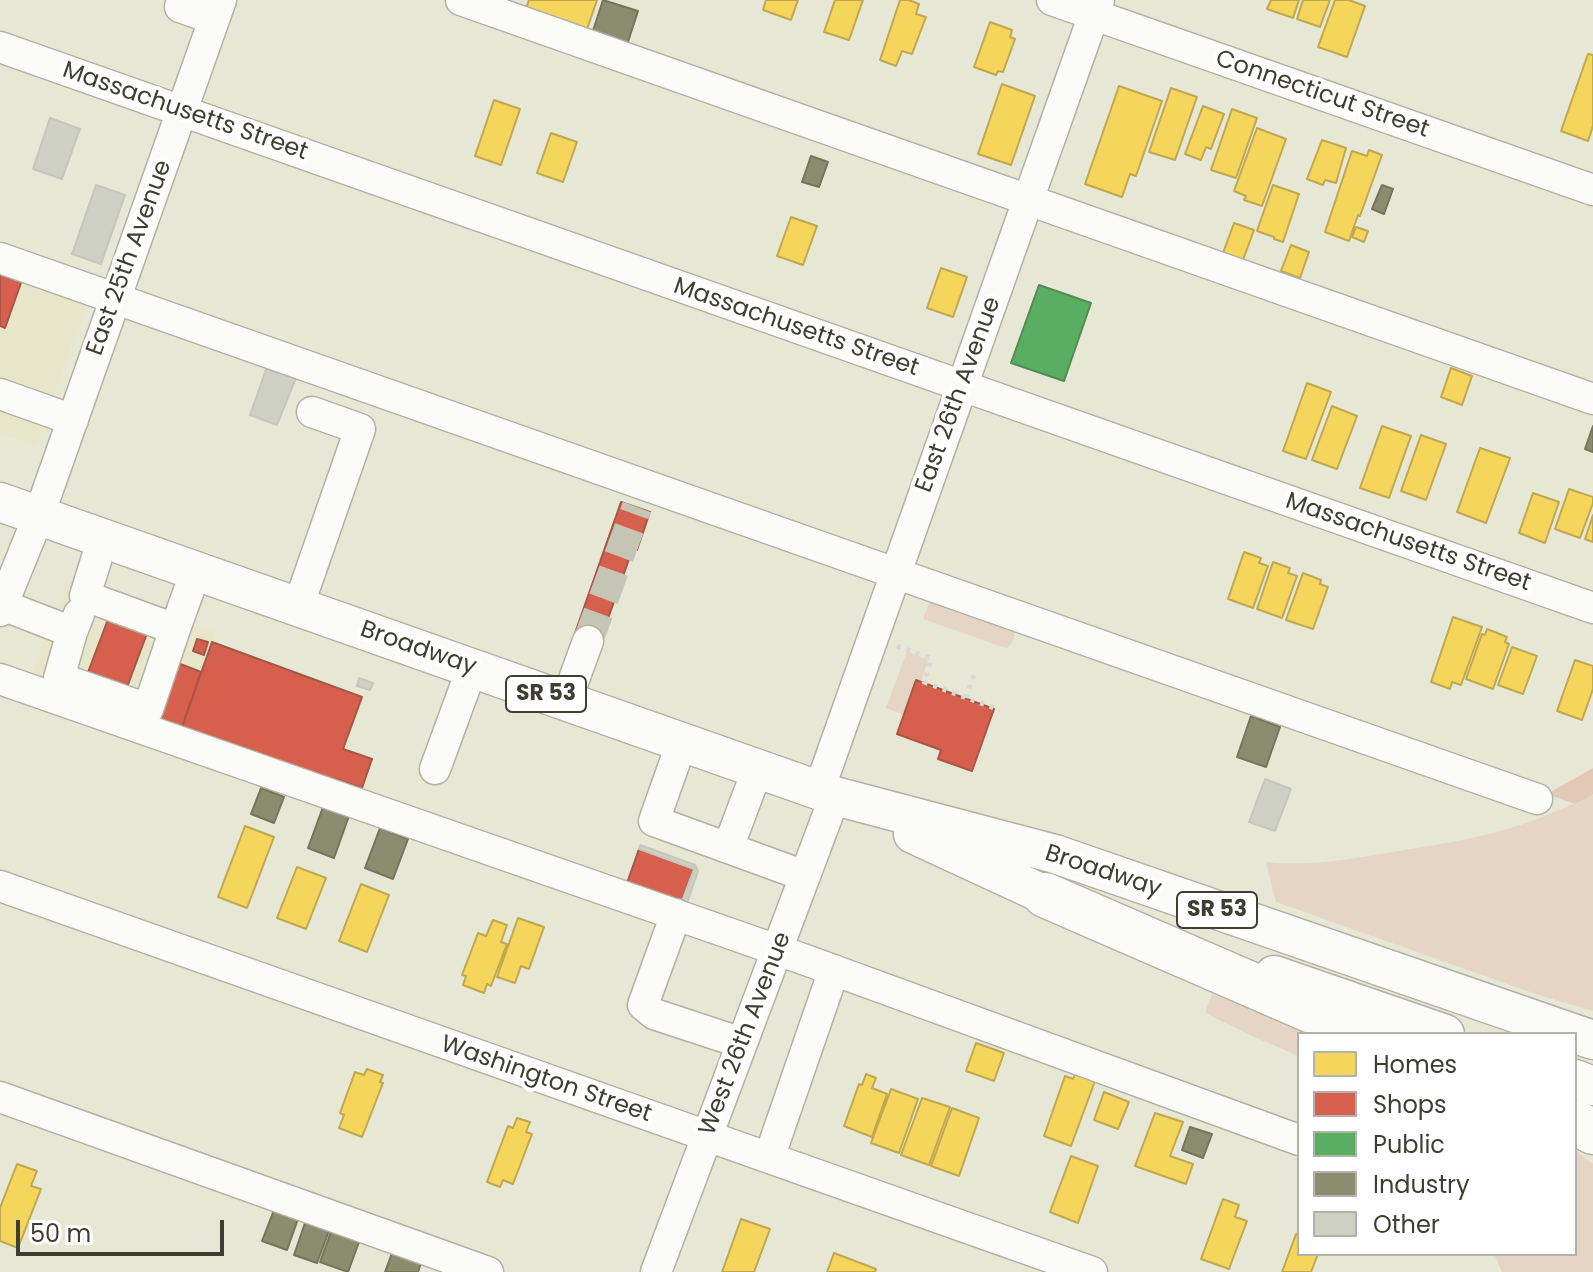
<!DOCTYPE html>
<html>
<head>
<meta charset="utf-8">
<style>
	body { margin:0 }
	#map { position:relative; width:1593px; height:1272px; overflow:hidden; background:#e7e7d6; font-family:Poppins,sans-serif }
	canvas { display:block }
	.legend { position:absolute; left:1297px; top:1032px; width:280px; height:224px; box-sizing:border-box; background:#fff; border:2px solid #b2b2ad; margin:0; padding:10px 14px; list-style:none; font-size:24px; color:#3e3e32 }
	.legend li { display:flex; align-items:center; gap:16px; height:40px }
	.legend b { width:40px; border:2px solid #b2b2ad }
	.scale { position:absolute; left:16px; top:1220px; width:208px; height:36px; box-sizing:border-box; border:4px solid #3e3e32; border-top:0; padding-left:10px; font-size:24px; line-height:28px; white-space:nowrap; color:#3e3e32; -webkit-text-stroke:6px #fff; paint-order:stroke }
</style>
</head>
<body>
<div id="map">
<canvas width="1593" height="1272"></canvas>
<ul class="legend">
<li><b style="height:22px;background:#f6d55c"></b>Homes</li>
<li><b style="height:22px;background:#d6604d"></b>Shops</li>
<li><b style="height:22px;background:#5aae61"></b>Public</li>
<li><b style="height:22px;background:#8c8c6e"></b>Industry</li>
<li><b style="height:22px;background:#cdd0c3"></b>Other</li>
</ul>
<div class="scale">50 m</div>
</div>
<script>
const c = document.querySelector('canvas').getContext('2d');
c.lineJoin = 'round';
function fillPath(path, color) { c.fillStyle = color; c.fill(path, 'evenodd'); }
function trace(path, color, width, dash) { c.strokeStyle = color; c.lineWidth = width; c.lineCap = dash ? 'butt' : 'round'; c.setLineDash(dash || []); c.stroke(path); }
function write(font, color, halo, rows, align = 'center') {
  c.font = font + ' Poppins,sans-serif'; c.lineWidth = 8; c.setLineDash([]); c.textBaseline = 'middle'; c.strokeStyle = halo; c.fillStyle = color; for (const [text, x, y, turn = 0] of rows) {
    c.save(); c.translate(x, y); c.rotate((+turn || 0) * Math.PI / 180); c.textAlign = isNaN(turn) ? turn : align; if (halo) c.strokeText(text, 0, 0); c.fillText(text, 0, 0); c.restore();
  }
}
const built = new Path2D(`
	M0,270L88,301L36,446L0,434Z
	M67,579L216,632L181,730L32,675Z`);
const green = new Path2D(`
	M930,601L1016,631L1012,643L1007,648L1003,647L923,619Z
	M907,651L928,660L921,682L916,681L904,715L886,708Z
	M1593,794V1011L1536,994L1276,902L1266,862C1311,867 1350,859 1394,852C1420,847 1447,844 1472,838C1514,829 1555,814 1593,794Z
	M1212,994L1318,1034H1299V1056L1252,1036L1205,1013Z
	M1575,1150L1593,1164V1272H1502L1494,1254H1575Z`);
const forest = new Path2D(`
	M1593,768V794L1575,804L1547,794Z`);
const homes = new Path2D(`
	M529,0H597L586,32L525,11Z
	M766,0H798L791,20L763,10Z
	M835,0H863L849,40L824,32Z
	M900,0H909L919,4L916,14L926,17L912,54L902,51L896,66L880,60Z
	M1271,0H1299L1293,18L1267,9Z
	M1303,0H1330L1320,27L1297,19Z
	M1335,0H1349L1365,6L1347,57L1318,47Z
	M990,22L1012,30L1010,37L1015,39L1003,72L998,71L996,75L974,67Z
	M1588,54L1593,55V126L1588,141L1561,131Z
	M1002,84L1035,96L1011,165L978,154Z
	M1119,86L1162,101L1136,176L1130,174L1122,197L1085,184Z
	M1171,88L1197,97L1175,160L1149,152Z
	M494,100L520,109L501,165L475,156Z
	M1203,106L1224,114L1211,149L1206,147L1201,160L1185,154Z
	M1232,109L1257,118L1236,178L1211,170Z
	M1257,128L1286,139L1262,206L1244,200L1246,196L1234,191Z
	M551,133L577,142L563,182L537,173Z
	M1322,140L1346,148L1336,183L1325,180L1323,185L1307,179Z
	M1369,150L1382,155L1360,216L1358,215L1349,241L1325,232L1352,151L1367,156Z
	M1273,185L1299,194L1283,242L1274,239V237L1257,231Z
	M791,217L817,226L803,265L777,256Z
	M1234,223L1254,230L1243,260L1223,253Z
	M1356,227L1368,231L1364,242L1352,237Z
	M1291,245L1309,252L1300,278L1281,271Z
	M941,268L967,277L953,317L927,308Z
	M1451,368L1472,376L1462,405L1441,397Z
	M1307,383L1331,392L1306,459L1283,451Z
	M1332,406L1357,416L1337,469L1312,460Z
	M1382,426L1411,436L1389,498L1360,488Z
	M1421,435L1446,444L1426,500L1401,491Z
	M1480,448L1510,458L1486,523L1457,512Z
	M1569,489L1593,497V503L1580,538L1555,529Z
	M1533,493L1559,502L1545,543L1519,533Z
	M1593,515V542L1585,539Z
	M1244,552L1261,558L1259,563L1268,566L1253,608L1228,599Z
	M1273,562L1290,568L1288,573L1297,576L1282,618L1257,609Z
	M1303,573L1321,580L1320,584L1328,587L1313,629L1286,620Z
	M1453,617L1482,627L1461,685L1452,682L1450,689L1431,682Z
	M1487,629L1507,637L1505,642L1509,644L1493,689L1466,679L1482,634L1485,635Z
	M1512,647L1537,656L1523,694L1498,685Z
	M1575,660L1593,666V689L1582,720L1557,711Z
	M245,826L274,837L247,908L218,897Z
	M297,867L326,878L306,929L277,918Z
	M361,884L389,895L367,952L339,941Z
	M518,918L544,927L529,969L521,966L515,983L497,977Z
	M493,920L507,925L501,942L507,944L491,986L487,984L484,993L463,985L466,976L462,975L478,933L486,936Z
	M976,1043L1004,1053L994,1081L966,1071Z
	M367,1069L383,1075L380,1082L383,1083L362,1137L339,1128L344,1115L340,1113L355,1072L364,1075Z
	M866,1074L876,1078L872,1088L887,1094L872,1137L844,1126L859,1084L862,1085Z
	M1075,1074L1095,1081L1071,1146L1044,1136L1065,1076L1073,1079Z
	M891,1089L918,1099L899,1153L871,1143Z
	M1104,1092L1129,1102L1118,1129L1094,1120Z
	M922,1098L950,1107L929,1165L901,1155Z
	M952,1108L979,1118L959,1176L931,1166Z
	M1155,1113L1183,1122L1170,1156L1193,1164L1186,1184L1135,1166Z
	M517,1118L530,1122L526,1132L532,1134L513,1184L503,1180L500,1187L487,1182L508,1126L513,1128Z
	M1071,1156L1098,1166L1078,1223L1050,1212Z
	M17,1164L37,1171L31,1186L41,1189L18,1248L0,1241V1208Z
	M1223,1199L1239,1205L1235,1217L1247,1221L1229,1269L1201,1259Z
	M741,1219L770,1229L754,1272H722Z
	M1296,1234L1299,1235V1254H1318L1311,1272H1282Z
	M834,1253L876,1269L875,1272H827Z`);
const shops = new Path2D(`
	M0,272L22,280L5,328L0,326Z
	M621,502L650,512L637,550L633,548L599,644L574,636Z
	M110,614L149,628L126,690L87,675Z
	M197,639L208,642L204,655L193,651Z
	M212,642L362,697L343,749L372,759L362,788L333,778L332,782L182,727Z
	M175,662L201,672L182,727L154,717Z
	M916,680L994,709L972,771L938,759L941,750L897,734Z
	M639,849L694,869L681,903L627,883Z`);
const public = new Path2D(`
	M1039,285L1091,303L1064,381L1011,363Z`);
const industry = new Path2D(`
	M603,0L638,11L627,45L592,34Z
	M811,156L828,162L819,187L802,182Z
	M1382,185L1393,189L1384,214L1372,209Z
	M1593,426V452L1585,449Z
	M1251,716L1280,727L1266,767L1237,757Z
	M261,788L284,797L274,823L251,814Z
	M323,807L349,816L334,858L308,848Z
	M380,828L408,839L393,879L365,868Z
	M1190,1127L1212,1134L1203,1158L1182,1150Z
	M274,1210L298,1219L287,1250L262,1241Z
	M305,1223L329,1231L317,1263L294,1255Z
	M331,1232L359,1242L348,1272L320,1262Z
	M392,1253L421,1263L418,1272H385Z`);
const building = new Path2D(`
	M50,118L80,129L62,179L33,169Z
	M96,185L125,195L101,264L72,254Z
	M267,367L296,378L277,425L250,415Z
	M359,678L373,683L370,690L357,686Z
	M1265,779L1291,789L1275,831L1249,822Z
	M640,845L695,865L698,871L687,903L682,901L694,869L639,849Z`);
const minorTunnel = new Path2D(`
	M588,641L637,507`);
const path = new Path2D(`
	M897,646L930,658V663L924,682L997,709
	M966,698L974,674`);
const minor = new Path2D(`
	M182,0L180,7L214,19
	M461,0L1593,399
	M1052,0L1593,190
	M0,47L1593,608
	M0,258L1537,799
	M0,394L73,420
	M103,538L85,596L175,629L196,571
	M2,605L72,632L79,614
	M298,607L360,429L312,412
	M0,611L39,515L221,0
	M72,632L59,678L148,709L175,629
	M0,679L803,959L1299,1140
	M566,701L588,641
	M682,742L654,821L805,876
	M435,769L472,668
	M819,790L1099,0
	M728,848L758,768
	M0,886L1092,1272
	M676,914L643,1005L654,1014L742,1043
	M0,1097L488,1272
	M769,1158L834,970
	M656,1272L835,796`);
const major = new Path2D(`
	M0,502L835,796L1055,854L1593,1040
	M913,834L1045,895L1073,905
	M1274,975L1445,1034
	M1575,1079L1593,1086`);
const highway = new Path2D(`
	M1045,895L1365,1034
	M1575,1122L1593,1132`);
const shields = [
	[546,694,80],
	[1217,910,80]
];
const shieldNames = [
	["SR 53",546,694],
	["SR 53",1217,910]
];
const streetNames = [
	["Connecticut Street",1322,95,19],
	["Massachusetts Street",185,112,19],
	["East 25th Avenue",130,258,-70],
	["Massachusetts Street",796,328,19],
	["East 26th Avenue",959,395,-70],
	["Massachusetts Street",1408,543,19],
	["Broadway",418,649,19],
	["Broadway",1103,872,18],
	["West 26th Avenue",746,1034,-69],
	["Washington Street",546,1080,19]
];
fillPath(built, '#e8e6ca');
fillPath(green, '#e6d4c4');
fillPath(forest, '#e2c9b7');
fillPath(homes, '#f6d55c');
trace(homes, '#bfa84f', 2);
fillPath(shops, '#d6604d');
trace(shops, '#a85645', 2);
fillPath(public, '#5aae61');
trace(public, '#528c53', 2);
fillPath(industry, '#8c8c6e');
trace(industry, '#75755c', 2);
fillPath(building, '#cdd0c3');
trace(building, '#c4c7ba', 2);
trace(minorTunnel, '#c5c5b5', 30, [30, 15]);
trace(minor, '#b2b1a4', 33);
trace(major, '#b2b1a4', 41);
trace(highway, '#b2b1a4', 47);
trace(path, '#d9d9d4', 5, [4, 6]);
trace(minor, '#fbfbf9', 30);
trace(major, '#fbfbf9', 38);
trace(highway, '#fbfbf9', 44);
for (const [x, y, w] of shields) { const box = new Path2D(); box.roundRect(x - w / 2, y - 18, w, 36, 6); c.fillStyle = '#fff'; c.fill(box); trace(box, '#3e3e32', 2); }
write('bold 22px', '#3e3e32', null, shieldNames);
write('24px', '#3e3e32', '#fff', streetNames);
</script>
</body>
</html>
